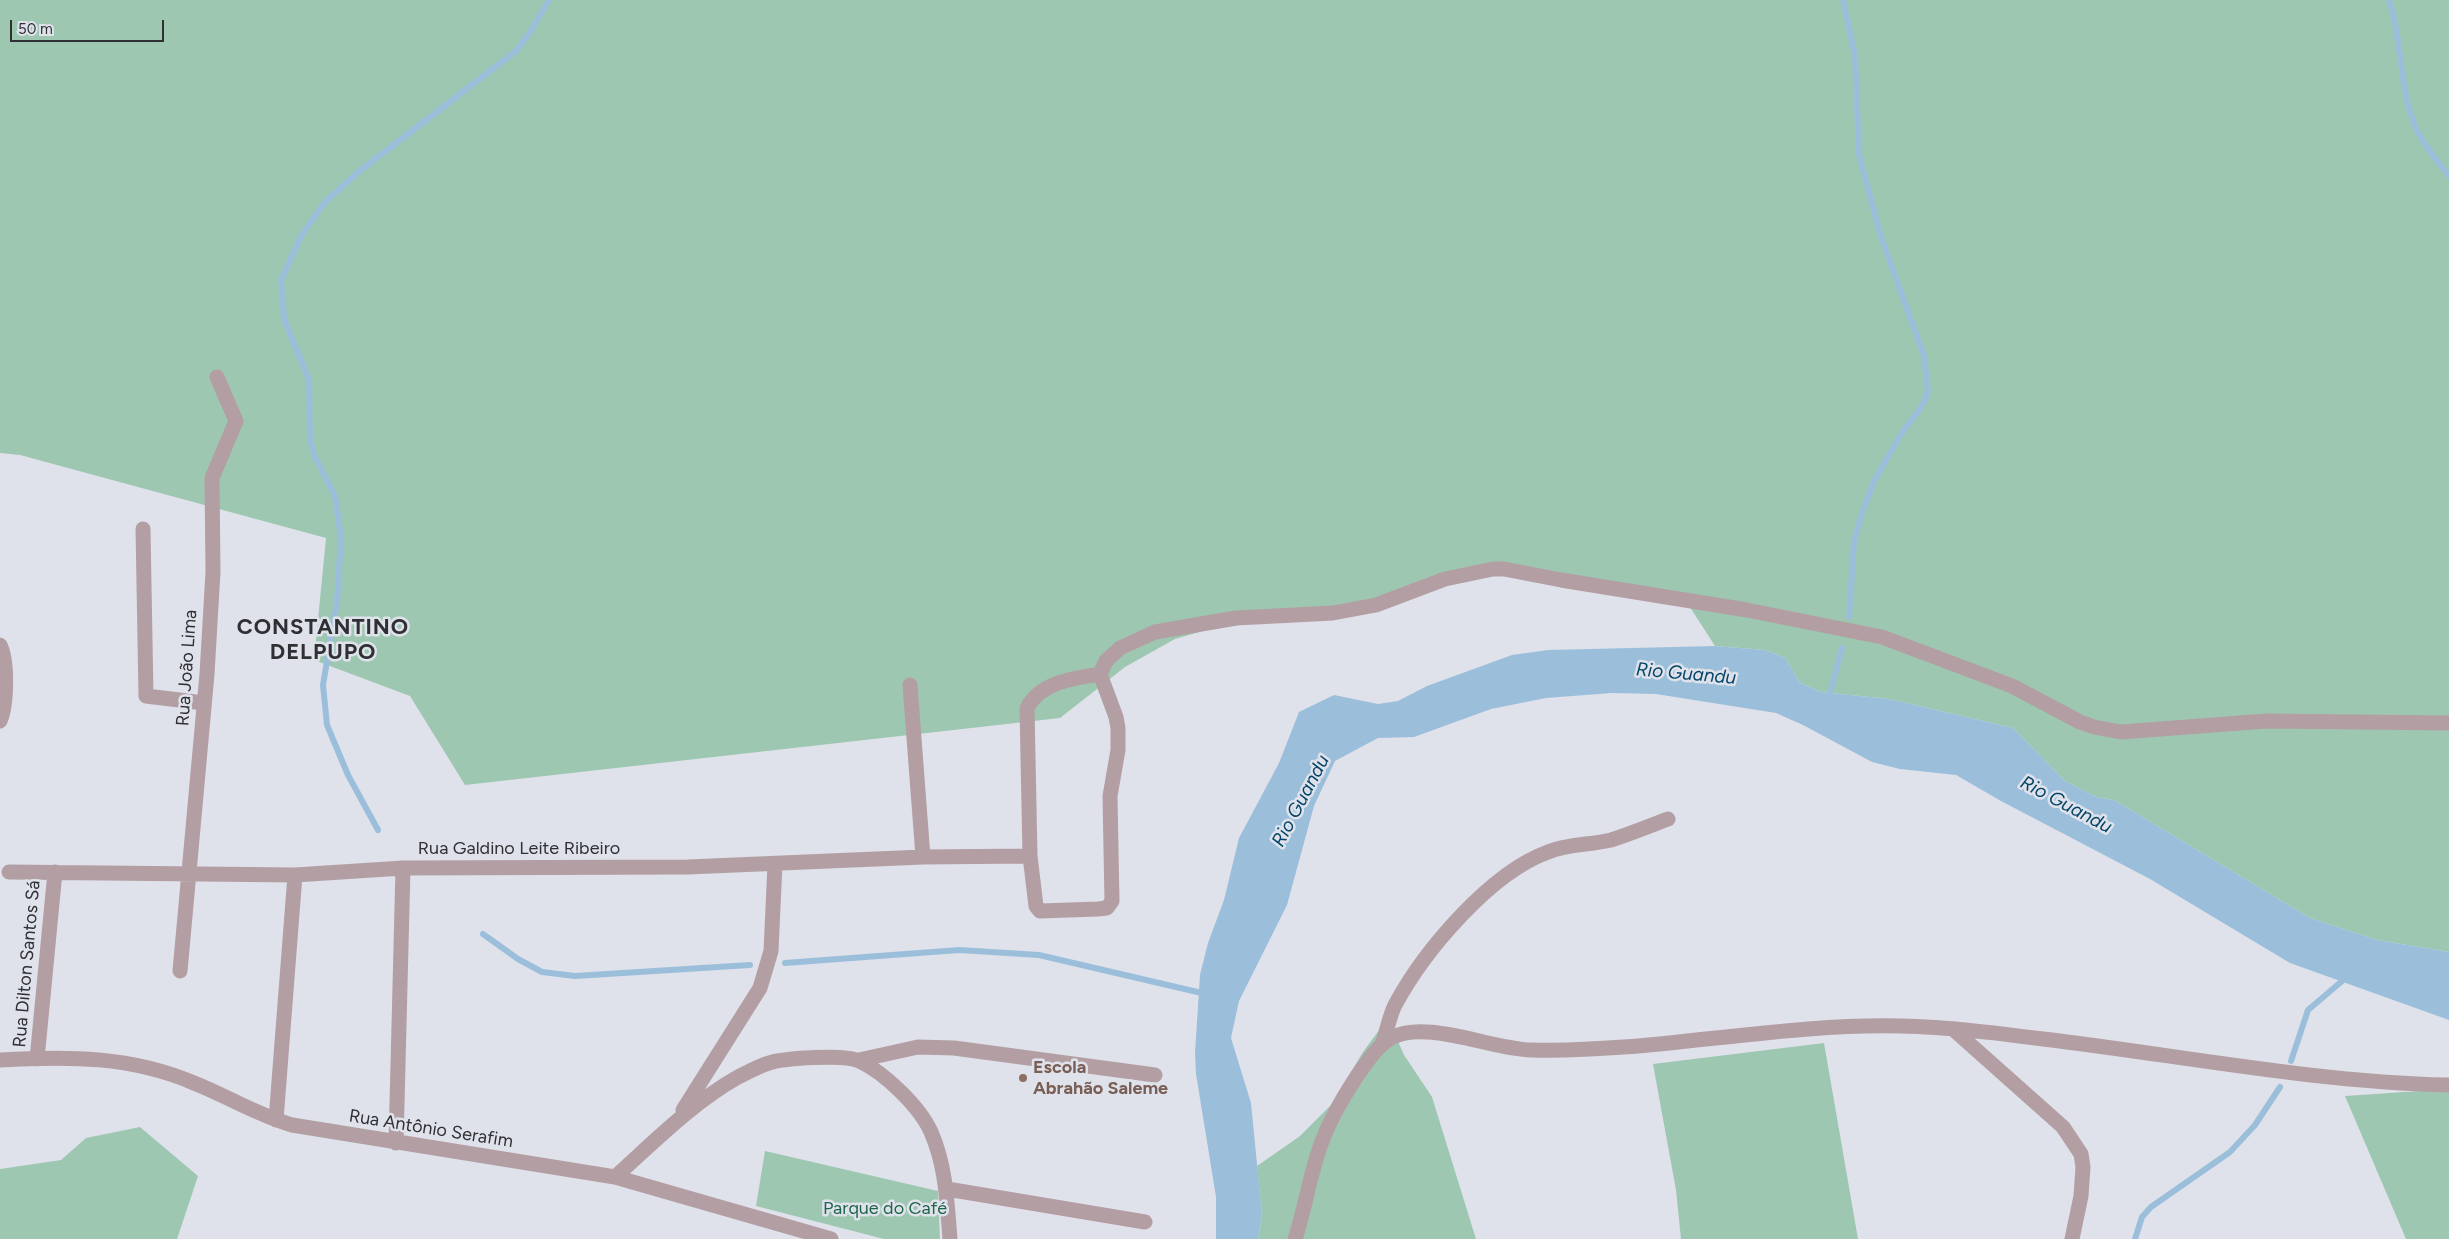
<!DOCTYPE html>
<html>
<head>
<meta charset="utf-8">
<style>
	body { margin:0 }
	#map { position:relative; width:2449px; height:1239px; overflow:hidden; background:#dfe2eb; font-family:Figtree,sans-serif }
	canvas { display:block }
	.scale { position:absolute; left:10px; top:20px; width:154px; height:22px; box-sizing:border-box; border:2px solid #2e3033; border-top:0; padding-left:6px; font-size:15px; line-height:18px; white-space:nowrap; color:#2e3033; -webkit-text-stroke:4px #dfe2eb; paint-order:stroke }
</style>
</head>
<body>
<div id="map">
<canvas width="2449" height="1239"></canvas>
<div class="scale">50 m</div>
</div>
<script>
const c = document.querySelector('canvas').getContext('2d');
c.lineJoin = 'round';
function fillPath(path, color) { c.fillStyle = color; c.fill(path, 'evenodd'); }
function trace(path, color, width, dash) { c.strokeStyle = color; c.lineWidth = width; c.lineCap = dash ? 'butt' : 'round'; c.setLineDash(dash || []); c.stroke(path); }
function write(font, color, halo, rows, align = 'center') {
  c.font = font + ' Figtree,sans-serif'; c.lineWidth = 5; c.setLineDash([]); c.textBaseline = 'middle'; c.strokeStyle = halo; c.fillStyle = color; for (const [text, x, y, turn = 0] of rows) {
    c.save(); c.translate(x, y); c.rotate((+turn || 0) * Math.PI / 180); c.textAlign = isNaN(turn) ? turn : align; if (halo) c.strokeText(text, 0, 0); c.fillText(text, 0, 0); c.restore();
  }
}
const green = new Path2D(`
	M0,0H2449V952L2377,940L2310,918L2114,800L2096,797L2065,781L2013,728L1889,699L1821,692L1800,683L1785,658L1765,650L1715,646L1686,601L1490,568L1370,603L1238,621L1175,639L1125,667L1060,718L465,785L410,696L314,660L326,538L20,455L0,453Z
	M1388,1018L1404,1055L1432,1097L1476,1239H1258L1262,1215L1257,1166L1300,1136L1332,1104L1363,1052Z
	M1824,1043L1858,1239H1681L1676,1190L1653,1064Z
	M2449,1089V1239H2406L2345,1096Z
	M140,1127L198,1176L177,1239H0V1169L61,1160L86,1138Z
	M765,1151L938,1191L940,1239H884L756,1206Z`);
const water = new Path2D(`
	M1715,646L1765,650L1785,658L1800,683L1821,692L1889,699L2013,728L2065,781L2096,797L2114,800L2310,918L2377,940L2449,952V1020L2290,963L2150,879L2001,801L1956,775L1900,769L1872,762L1803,725L1776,713L1656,694L1612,693L1546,698L1491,709L1414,737L1378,738L1335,761L1314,806L1287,905L1239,1001L1231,1038L1251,1103L1262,1215L1258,1239H1216V1197L1196,1074L1195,1053L1200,975L1208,943L1224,900L1239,838L1279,763L1299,712L1334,695L1378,704L1398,701L1427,686L1512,655L1548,650Z`);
const stream = new Path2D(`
	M1843,0L1855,56L1859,155L1881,237L1924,356L1928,391L1923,404L1900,436L1874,481L1861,516L1854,542L1849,617
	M2389,0C2402,39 2399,82 2413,121C2420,141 2436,159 2449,176
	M1828,700L1842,648
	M378,830L348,775L327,725L323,685L337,602L341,538L335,496L314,455L310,440L309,380L284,319L281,280L301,236L325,202L357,173L516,51L530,32L549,0
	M483,934L518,959L542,972L575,976L750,965
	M785,963L959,950L1039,955L1206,994
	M2291,1061L2308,1010L2348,976
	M2135,1239L2142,1217L2151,1207L2230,1152L2255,1125L2280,1087`);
const street = new Path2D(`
	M143,529L146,696L204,703
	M0,645C8,661 7,705 0,721
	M1100,674C1074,678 1040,682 1027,708L1030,856L1036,906L1040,911L1098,909L1107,908L1112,901L1110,796L1118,750V728L1116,717L1100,674L1106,661L1120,648L1155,632L1236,618L1333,613L1376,605L1445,579L1493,569H1504L1561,580L1747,610L1882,637L2012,686L2080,722L2094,727L2121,732L2266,721L2449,723
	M910,685L923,857
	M9,872L295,875L403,868L688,867L923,857L1030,856
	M180,971L207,674L213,572L212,478L236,421L217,377
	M1954,1030L2063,1127L2081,1154L2083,1167L2081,1196L2072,1239
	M1382,1044C1387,1032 1389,1017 1395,1005C1424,951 1490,873 1548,852C1567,844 1590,845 1611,840C1630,834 1649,826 1668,819
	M37,1059L55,872
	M0,1060C68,1056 131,1056 194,1083C227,1096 257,1115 292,1125L615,1177C654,1142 692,1103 738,1077C748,1072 759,1066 769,1063C784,1058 846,1054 859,1061C884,1072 920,1107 931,1132C946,1166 947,1202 950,1239
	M859,1060L918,1047L954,1048L1155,1075
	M683,1110L760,988L771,951L775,864
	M276,1120L295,875
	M396,1143L403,868
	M615,1177L831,1239
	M947,1189L1145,1222
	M1295,1239C1306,1206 1310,1171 1323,1139C1331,1117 1344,1096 1357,1076C1367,1062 1376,1047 1391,1038C1426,1019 1491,1049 1531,1050C1655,1053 1777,1023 1901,1026C1948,1027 1996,1033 2043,1039C2178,1055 2312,1082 2449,1085`);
const markers = [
	[1023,1078,5,"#8d6e63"]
];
const streetNames = [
	["Rua João Lima",187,668,-86],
	["Rua Galdino Leite Ribeiro",519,849],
	["Rua Dilton Santos Sá",27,964,-85],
	["Rua Antônio Serafim",431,1129,9]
];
const educationNames = [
	["Escola",1033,1068],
	["Abrahão Saleme",1033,1089]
];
const parkNames = [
	["Parque do Café",885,1209]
];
const waterNames = [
	["Rio Guandu",1686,674,5],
	["Rio Guandu",1301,801,-62],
	["Rio Guandu",2066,805,28]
];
const districtNames = [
	["CONSTANTINO",323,628],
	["DELPUPO",323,653]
];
fillPath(green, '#9ec7b2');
fillPath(water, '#9bbfdb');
trace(stream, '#9bbfdb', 6);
trace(street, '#b39fa3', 15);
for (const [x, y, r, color] of markers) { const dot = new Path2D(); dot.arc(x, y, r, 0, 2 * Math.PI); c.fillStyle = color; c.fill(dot); trace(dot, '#dfe2eb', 2); }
write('18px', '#2e3033', '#dfe2eb', streetNames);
write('bold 18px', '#785e54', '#dfe2eb', educationNames, 'left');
write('18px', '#1d664a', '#dfe2eb', parkNames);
write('italic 19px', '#044569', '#dfe2eb', waterNames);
c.letterSpacing = '1px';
write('bold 22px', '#2e3033', '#dfe2eb', districtNames);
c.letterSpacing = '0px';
</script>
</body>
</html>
